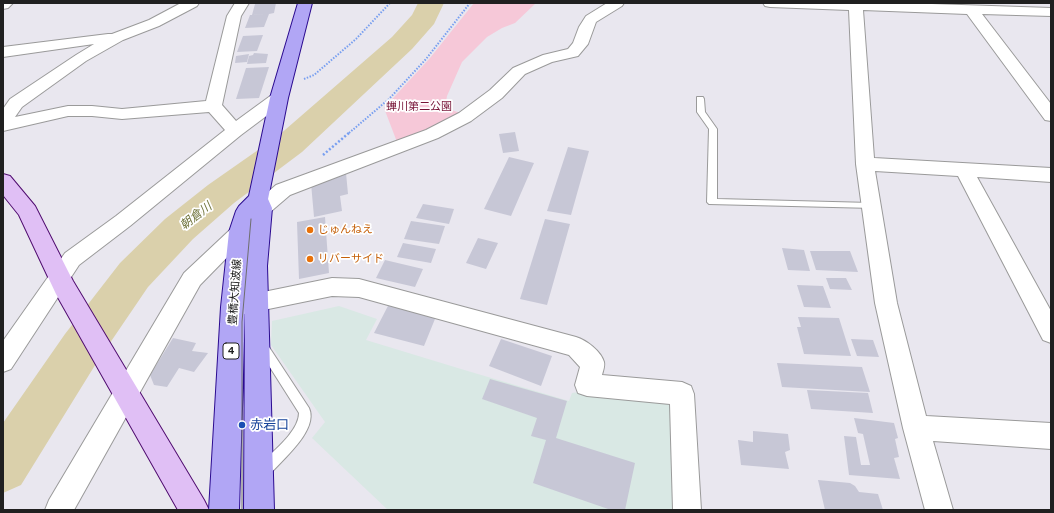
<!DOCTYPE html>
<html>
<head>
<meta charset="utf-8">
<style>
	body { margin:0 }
	#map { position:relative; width:1054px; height:513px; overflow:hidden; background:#e9e7ef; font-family:"Public Sans",sans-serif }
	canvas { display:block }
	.frame { position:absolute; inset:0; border:4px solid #202020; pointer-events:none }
</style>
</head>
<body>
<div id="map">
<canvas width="1054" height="513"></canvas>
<div class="frame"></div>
</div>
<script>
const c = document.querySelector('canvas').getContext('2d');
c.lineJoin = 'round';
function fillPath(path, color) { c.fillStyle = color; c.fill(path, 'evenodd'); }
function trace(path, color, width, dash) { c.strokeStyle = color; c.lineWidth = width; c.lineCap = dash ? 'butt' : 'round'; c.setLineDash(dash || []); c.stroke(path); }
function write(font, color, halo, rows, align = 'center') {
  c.font = font + ' "Public Sans","Noto Sans JP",sans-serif'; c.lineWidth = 3.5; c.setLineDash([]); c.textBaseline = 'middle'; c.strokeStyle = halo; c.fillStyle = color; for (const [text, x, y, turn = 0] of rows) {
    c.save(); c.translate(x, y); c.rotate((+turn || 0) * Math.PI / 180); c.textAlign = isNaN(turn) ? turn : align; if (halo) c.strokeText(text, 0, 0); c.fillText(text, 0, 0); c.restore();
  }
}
const industrial = new Path2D(`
	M339,306L377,319L366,340L461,369L569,401L572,393L579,392L668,404L673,411L676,510H388L312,438L325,422L271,345L272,321Z`);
const park = new Path2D(`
	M474,3H536L515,23L502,28L487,37L462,62L447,96L445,108L464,114L440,127L397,142L384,108L430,58Z`);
const river = new Path2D(`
	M418,3H444L434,24L412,49L302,152L234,203L193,239L148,287L97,362L21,485L3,493V423L65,334L120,263L165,219L208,185L278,136L392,37L412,15Z`);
const building = new Path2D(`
	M276,3L274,13L269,14L264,27L245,28L250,15L267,14L252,15L255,4Z
	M263,35L257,51L237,52L243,36Z
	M254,53L268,54L266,63L247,64L249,56L253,55Z
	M249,54L247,62L235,63L236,56Z
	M269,67L259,98L236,99L246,68Z
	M515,132L519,151L503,153L499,134Z
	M568,147L589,151L571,215L547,211Z
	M509,157L534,163L511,216L484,209Z
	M346,173L348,194L340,196L342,211L314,217L311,183Z
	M423,204L454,209L449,224L416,218Z
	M325,217L329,273L299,279L297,222Z
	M545,219L570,224L547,305L520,299Z
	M411,221L445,226L439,244L404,239Z
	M478,238L498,243L486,269L466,263Z
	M403,243L436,249L431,263L397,257Z
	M782,248L804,250L810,271L788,270Z
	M810,251H850L858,272L816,270Z
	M385,260L423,269L415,287L376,278Z
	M826,278H846L852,290L830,289Z
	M797,285L823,286L831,308L804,307Z
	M390,302L437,314L424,346L374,333Z
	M798,317L839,318L851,356L804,354L797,327H801Z
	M173,338L196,343L192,351L208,353L194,372L179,368L167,387L154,385L150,375Z
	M501,339L552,356L541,386L489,366Z
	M851,339L873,340L879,357L857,356Z
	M777,363L862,367L870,392L782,387Z
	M490,379L567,401L556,438L635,463L625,510H611L533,483L546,440L531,436L537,418L482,399Z
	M807,390L868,393L873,413L811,409Z
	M854,418L894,423L898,438L895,439L899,457L894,458L900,479L849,475L844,436L856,437L861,465H870L863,434L858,433Z
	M753,431L788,434L790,450L785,452L789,469L741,465L738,440L753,442Z
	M818,480L850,483L855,486L859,492L878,494L883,510H825Z`);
const pathFar1 = new Path2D(`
	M304,79L314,75L356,39L390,3
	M349,133L389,99L426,59L470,3`);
const path = new Path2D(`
	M323,155L350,132`);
const lane = new Path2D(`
	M697,97H703L704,99L705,112L717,129V199L871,203L874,204L876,206L874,208L709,204L707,202L709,129L697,112Z
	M263,342L267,344L309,408C319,430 282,460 268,476L263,477L258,476L257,471L258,466C271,453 299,432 299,413L259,350L257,347L259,344Z`);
const street = new Path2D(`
	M3,3H13L8,8L3,9Z
	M181,3H199L197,6L159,26L123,40L86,61L22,107L15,117L68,106H92L122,109L206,101L227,16L235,3H249L241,16L222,105L236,121L273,94L279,93L285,94L287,98L285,102L241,135L130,226L79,265L11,369L3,372V341L65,253L116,216L225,130L209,112L122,119L92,116H68L3,131V109L10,99L76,55L94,44L3,57V47L108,34H112L149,20Z
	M607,3H624L622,6L596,22L588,44L578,56L552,62L525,74L502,98L471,121L438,138L290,195L269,213L262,215L255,213L252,208L255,203L276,185L426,130L459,113L490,90L513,68L543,55L568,49L573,43L579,27L586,16Z
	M763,3H902L1051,8V16L982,14L1051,104V121L1045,120L967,14L863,10L874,158L1051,168V182L977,177L1051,311V343L1043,340L958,176L875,171L897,303L926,416L1051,423V449L933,441L953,510H925L903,428L875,303L856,164L849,10L770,7L765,6Z
	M240,224L247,227L250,232L247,237L200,285L74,510H45L49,500L184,273L233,227Z
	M332,278L359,279L576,337C586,340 601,351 604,362C605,366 603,371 602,375L682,382L691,386L694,394L701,510H673L670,404L587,396L578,393L575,385L580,367L569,355L359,297L332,296L239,315L231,313L228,306L231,299L239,297Z`);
const secondary = new Path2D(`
	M3,174L10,176L35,206L73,281L204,500L209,510H178L56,294L19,215L3,195Z`);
const primary = new Path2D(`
	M298,3H312L288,98L268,199L272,208L267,266L274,510H244L245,307L239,510H209L221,307L229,232L236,211L239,206L249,196L270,98Z`);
const tram = new Path2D(`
	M242,510V322L251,219`);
const markers = [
	[310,230,4,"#e8710a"],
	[310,259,4,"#e8710a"],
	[242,425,4,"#1a4fb4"]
];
const shields = [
	[231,351,16]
];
const shieldNames = [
	["4",231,351]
];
const parkNames = [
	["蝉川第二公園",419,107]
];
const foodNames = [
	["じゅんねえ",318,230],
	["リバーサイド",318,259]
];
const streetNames = [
	["豊橋大知波線",235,292,-86]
];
const waterNames = [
	["朝倉川",196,216,-38]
];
const nearTransitnames = [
	["赤岩口",250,425]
];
fillPath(industrial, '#d9e8e4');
fillPath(park, '#f6c8d8');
fillPath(river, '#dad0ab');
fillPath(building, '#c7c7d6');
trace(lane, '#9a9a9a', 2);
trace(street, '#9a9a9a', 2);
trace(secondary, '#500d70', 2);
trace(primary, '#2b0b90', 2);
trace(pathFar1, '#789ff0', 2, [1.5, 1.5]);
trace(path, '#789ff0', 2.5, [2, 2]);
fillPath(lane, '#fff');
fillPath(street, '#fff');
fillPath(secondary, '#e0bff5');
fillPath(primary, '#b1a6f5');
trace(tram, '#6e6e6e', 1);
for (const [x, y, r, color] of markers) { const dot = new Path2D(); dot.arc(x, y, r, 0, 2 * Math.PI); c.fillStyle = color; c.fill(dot); trace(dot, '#fff', 1.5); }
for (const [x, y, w] of shields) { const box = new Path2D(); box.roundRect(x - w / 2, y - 8, w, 16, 3); c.fillStyle = '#fff'; c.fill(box); trace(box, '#202020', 1); }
write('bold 10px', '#202020', null, shieldNames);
write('11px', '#771437', '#fff', parkNames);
write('11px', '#c56008', '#fff', foodNames, 'left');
write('11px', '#202020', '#fff', streetNames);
write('italic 12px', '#70743c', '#fff', waterNames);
write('13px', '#164399', '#fff', nearTransitnames, 'left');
</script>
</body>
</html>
